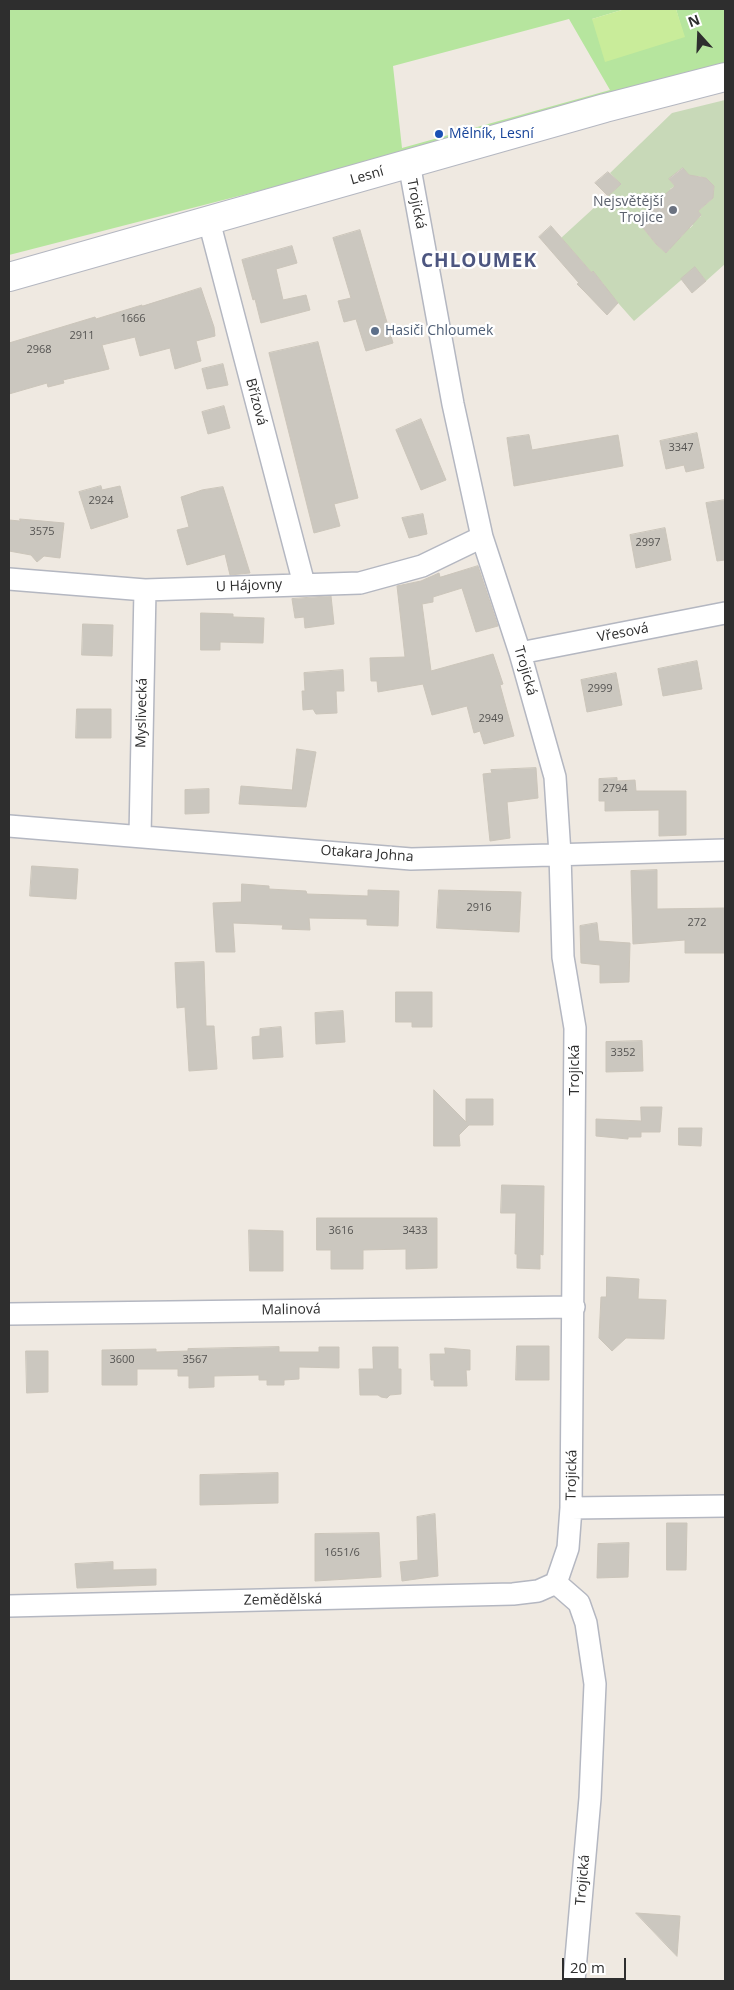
<!DOCTYPE html>
<html>
<head>
<meta charset="utf-8">
<style>
	body { margin:0 }
	#map { position:relative; width:734px; height:1990px; overflow:hidden; background:#efe9e1; font-family:"Open Sans",sans-serif }
	canvas { display:block }
	.frame { position:absolute; inset:0; border:10px solid #2e2e2e; pointer-events:none }
	.north { position:absolute; left:674px; top:10px; width:50px; height:50px; -webkit-text-stroke:4px #fff; paint-order:stroke; rotate:340deg; font-size:14px; font-weight:700; line-height:20px; text-align:center; color:#2e2e2e }
	.north::after { content:''; display:block; margin:auto; width:18px; height:22px; background:#2e2e2e; clip-path:polygon(50% 0,100% 100%,50% 72%,0 100%) }
	.scale { position:absolute; left:562px; top:1958px; width:64px; height:22px; box-sizing:border-box; border:2px solid #2e2e2e; border-top:0; padding-left:6px; font-size:15px; line-height:18px; white-space:nowrap; color:#2e2e2e; -webkit-text-stroke:4px #fff; paint-order:stroke }
</style>
</head>
<body>
<div id="map">
<canvas width="734" height="1990"></canvas>
<div class="frame"></div>
<div class="north">N</div>
<div class="scale">20 m</div>
</div>
<script>
const c = document.querySelector('canvas').getContext('2d');
c.lineJoin = 'round';
function fillPath(path, color) { c.fillStyle = color; c.fill(path, 'evenodd'); }
function trace(path, color, width, dash) { c.strokeStyle = color; c.lineWidth = width; c.lineCap = dash ? 'butt' : 'round'; c.setLineDash(dash || []); c.stroke(path); }
function write(font, color, halo, rows, align = 'center') {
  c.font = font + ' "Open Sans",sans-serif'; c.lineWidth = 4.5; c.setLineDash([]); c.textBaseline = 'middle'; c.strokeStyle = halo; c.fillStyle = color; for (const [text, x, y, turn = 0] of rows) {
    c.save(); c.translate(x, y); c.rotate((+turn || 0) * Math.PI / 180); c.textAlign = isNaN(turn) ? turn : align; if (halo) c.strokeText(text, 0, 0); c.fillText(text, 0, 0); c.restore();
  }
}
const green = new Path2D(`
	M9,9H625L592,19L684,37L676,9H725V63L387,158L9,255ZM569,19L610,90L402,148L393,66Z`);
const cemetery = new Path2D(`
	M725,100V264L706,281L695,268L634,321L604,287L605,286L593,272L592,273L561,238L620,184L610,173L672,113ZM682,168L693,179L697,176L706,178L714,186L712,199L698,211L701,216L691,223L693,225L690,228L688,226L682,236L677,239L678,240L675,243L673,242L668,247L670,249L666,253L656,244L636,219L657,201L663,198L662,197L665,194L667,195L671,191L670,189L675,186L669,179Z`);
const pitch = new Path2D(`
	M625,9H676L685,37L605,62L592,19Z`);
const building = new Path2D(`
	M683,168L689,175L706,178L714,186L713,198L698,211L701,215L666,253L656,244L636,219L675,186L669,179Z
	M608,172L621,184L608,196L595,183Z
	M551,226L592,273L593,271L618,303L607,315L585,292L577,284L579,283L539,237Z
	M360,230L393,343L366,351L356,319L344,322L338,301L351,298L333,238Z
	M292,246L297,263L276,269L283,300L306,295L310,310L261,323L255,299L253,300L242,260Z
	M695,267L706,281L692,293L681,279Z
	M201,288L214,327L215,336L196,341L201,361L175,369L170,348L140,356L135,337L102,345L109,369L63,380L64,383L48,387L47,383L9,394V343L95,317L96,319L142,305V306Z
	M318,342L358,498L334,504L340,526L314,533L269,353Z
	M223,364L228,385L207,389L202,369Z
	M224,406L230,428L208,434L202,412Z
	M421,419L446,480L421,490L396,430Z
	M697,433L704,468L686,472L684,465L666,469L660,441Z
	M529,435L532,450L618,435L623,466L514,486L507,438Z
	M101,486L102,490L120,486L128,517L91,529L79,492Z
	M223,487L250,573L230,575L225,554L187,565L177,530L189,527L181,497L202,490Z
	M725,500V560L717,561L706,503Z
	M423,514L427,534L409,538L402,518Z
	M20,519L64,523L60,558L44,556L37,562L31,555L9,551V520L20,521Z
	M665,528L671,560L636,568L630,535Z
	M478,566L498,626L476,632L462,588L433,597V602L422,604L431,671L493,654L503,684L500,685L514,736L484,744L480,731L474,733L467,706L432,715L423,684L378,692L377,681H371L370,658L405,657L397,586L421,581L439,573L440,577Z
	M331,596L334,624L305,628L304,617L295,618L292,599Z
	M201,613L233,614V617L264,618L263,643L220,642V650H201Z
	M83,624L113,625L112,656L82,655Z
	M697,661L702,689L663,696L658,669Z
	M343,670L344,691H336L337,713L316,714L313,709L303,710L302,691H305L304,673Z
	M616,673L622,705L587,712L581,680Z
	M77,709H111V738H76Z
	M297,749L316,752L306,807L239,804L241,786L292,790Z
	M536,768L538,798L507,802L510,838L490,841L483,774L492,773L491,770Z
	M617,778V781L635,780L636,791H686V835L659,836V810L605,811V801H599V779Z
	M209,789V813L185,814V790Z
	M32,866L78,869L76,899L30,896Z
	M657,870V909L725,908V953H685V940L633,944L631,871Z
	M242,884L269,886V889L306,891L307,894L368,896V890L399,891L398,926L367,925V919L309,918L310,930L282,929L283,925L233,923L235,952H216L213,903L241,902Z
	M439,890L521,892L519,932L437,928Z
	M597,923L599,941L630,943L629,982L600,983V965L581,963L580,926Z
	M204,962L206,1026H214L217,1069L189,1071L185,1007L177,1008L175,963Z
	M396,992H432V1027H412V1022H396Z
	M343,1011L345,1042L316,1044L315,1013Z
	M281,1027L283,1057L253,1059L252,1037L260,1036V1029Z
	M642,1041L643,1071L606,1072V1042Z
	M434,1090L466,1122V1099H493V1125H469L459,1135L460,1146H434Z
	M641,1107H662L660,1132H641V1137H628V1139L596,1136V1119L641,1121Z
	M679,1128H702L701,1146L679,1145Z
	M502,1185L544,1186L543,1255L540,1254V1269L517,1268V1254H515L516,1213H501Z
	M317,1218H437V1268L406,1269V1249L363,1250V1269H331V1250H317Z
	M249,1230L283,1231V1271H250Z
	M607,1277L639,1279L638,1299L666,1300L664,1339L626,1338L612,1351L599,1338L601,1297H606Z
	M517,1346H549V1380H516Z
	M279,1347V1352H319V1347H339V1368L299,1367V1379L284,1380V1385H267V1380H259V1375L214,1376V1387L189,1388V1376H178V1369H137V1385H102V1350L156,1349V1352L188,1351V1349Z
	M373,1347H398V1369H401V1394L390,1395L387,1398L381,1397L378,1395H360L359,1369H373Z
	M445,1348L470,1350V1370H466L467,1386H434V1380H431L430,1354H445Z
	M26,1351H48V1392L27,1393Z
	M278,1473V1503L200,1505V1475Z
	M435,1514L438,1576L402,1581L400,1562L418,1560L417,1517Z
	M667,1523H687L686,1570H667Z
	M379,1533L381,1577L315,1581V1534Z
	M629,1543L628,1577L597,1578L598,1544Z
	M113,1562V1570L156,1569V1585L77,1588L75,1564Z
	M636,1913L680,1916L677,1956Z`);
const street = new Path2D(`
	M409,163L453,404L482,537L520,653L555,777L560,854L563,957L575,1028L571,1508L568,1548L556,1583
	M209,221L304,584
	M9,579L145,590L360,583L422,566L482,537
	M520,653L725,613
	M9,826L411,859L725,850
	M140,836L145,590
	M9,1314L574,1307
	M571,1508L725,1506
	M556,1583L579,1603L586,1623L595,1684L590,1798L574,1981
	M9,1606L513,1594L538,1591L556,1583`);
const secondary = new Path2D(`
	M9,277L605,108L725,77`);
const markers = [
	[439,134,5,"#1a4fb4"],
	[673,210,5,"#6b7280"],
	[375,331,5,"#5c6f8a"]
];
const numberNames = [
	["1666",133,319],
	["2911",82,336],
	["2968",39,350],
	["3347",681,448],
	["2924",101,501],
	["3575",42,532],
	["2997",648,543],
	["2999",600,689],
	["2949",491,719],
	["2794",615,789],
	["2916",479,908],
	["272",697,923],
	["3352",623,1053],
	["3616",341,1231],
	["3433",415,1231],
	["3600",122,1360],
	["3567",195,1360],
	["1651/6",342,1553]
];
const transitNames = [
	["Mělník, Lesní",449,134]
];
const streetNames = [
	["Lesní",367,176,-16],
	["Trojická",416,204,79],
	["Břízová",256,402,75],
	["U Hájovny",249,586,-2],
	["Vřesová",623,633,-11],
	["Trojická",525,671,74],
	["Myslivecká",142,713,-89],
	["Otakara Johna",367,854,4],
	["Trojická",575,1070,-90],
	["Malinová",291,1310,-1],
	["Trojická",572,1475,-89],
	["Zemědělská",283,1600,-1],
	["Trojická",583,1880,-85]
];
const worshipNames = [
	["Nejsvětější",663,202],
	["Trojice",663,218]
];
const serviceNames = [
	["Hasiči Chloumek",385,331]
];
const districtNames = [
	["CHLOUMEK",479,262]
];
fillPath(green, '#b6e59e');
fillPath(cemetery, '#c8d9b8');
fillPath(pitch, '#c9ec9a');
fillPath(building, '#cbc7bf');
trace(building, '#cbc5ba', 1);
trace(street, '#b4b7c1', 24);
trace(secondary, '#b4b7c1', 30);
trace(street, '#fff', 21);
trace(secondary, '#fff', 28);
for (const [x, y, r, color] of markers) { const dot = new Path2D(); dot.arc(x, y, r, 0, 2 * Math.PI); c.fillStyle = color; c.fill(dot); trace(dot, '#fff', 2); }
write('11px', '#555452', null, numberNames);
write('14px', '#164399', '#fff', transitNames, 'left');
write('14px', '#2e2e2e', '#fff', streetNames);
write('14px', '#5b616d', '#fff', worshipNames, 'right');
write('14px', '#4e5e75', '#fff', serviceNames, 'left');
c.letterSpacing = '1px';
write('bold 19px', '#4d5680', '#fff', districtNames);
c.letterSpacing = '0px';
</script>
</body>
</html>
